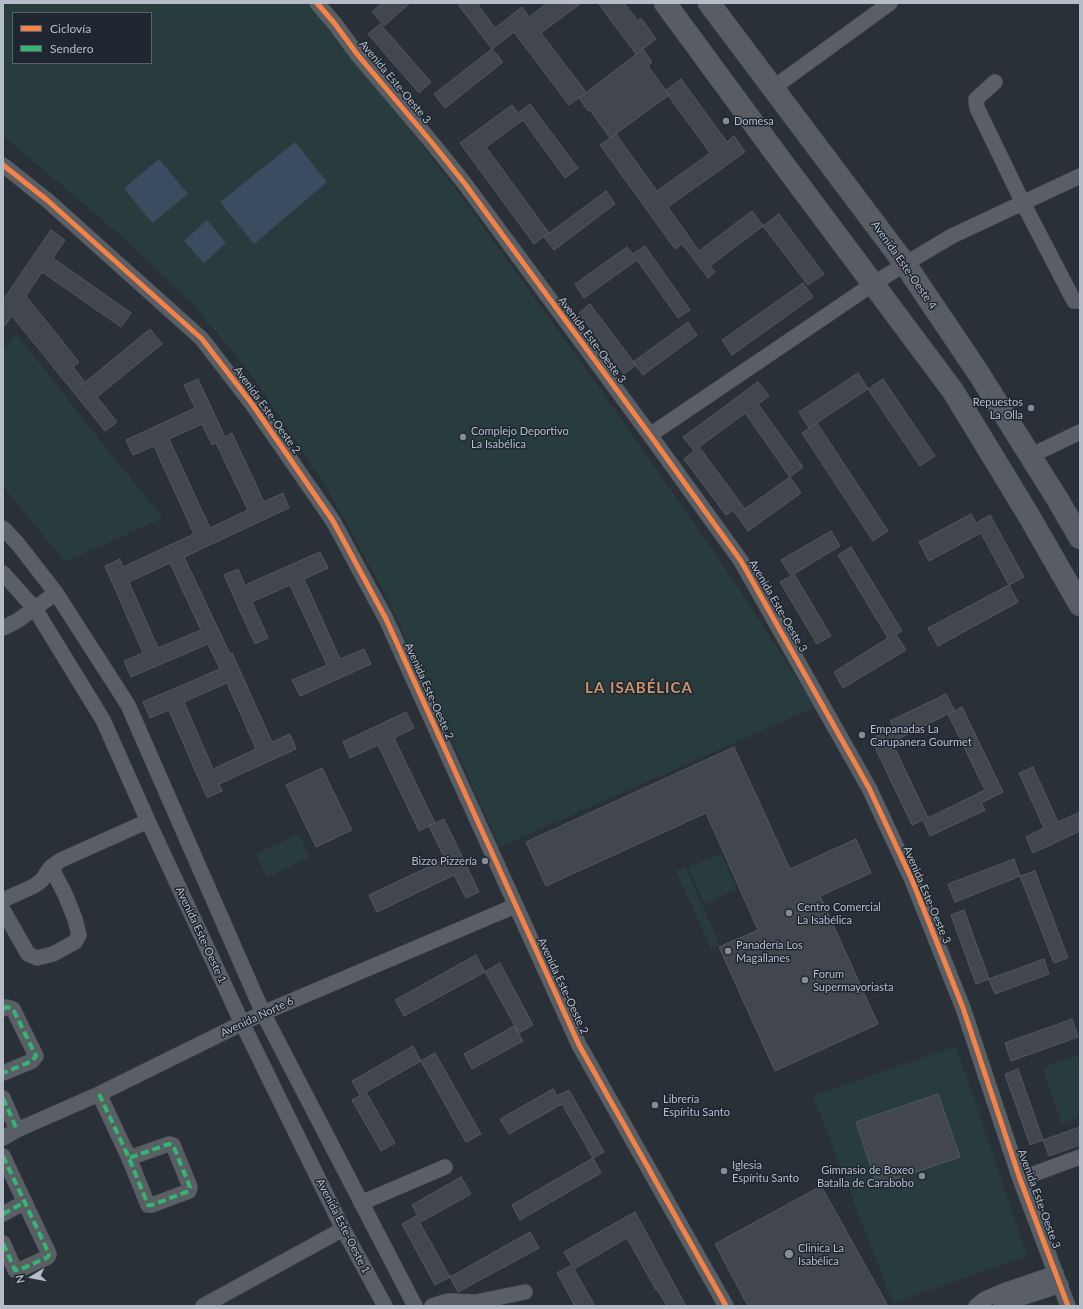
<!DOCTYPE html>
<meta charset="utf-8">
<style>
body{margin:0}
#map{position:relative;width:1083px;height:1309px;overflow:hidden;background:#2a3037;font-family:Lato,sans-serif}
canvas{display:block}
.frame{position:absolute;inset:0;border:4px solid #b5bdc8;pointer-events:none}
.legend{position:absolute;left:12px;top:12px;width:140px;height:52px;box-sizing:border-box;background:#1e2731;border:1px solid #5a636d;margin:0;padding:5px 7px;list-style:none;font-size:12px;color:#b5bdc8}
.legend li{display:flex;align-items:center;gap:8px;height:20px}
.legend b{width:20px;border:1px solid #5a636d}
.north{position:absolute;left:12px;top:1257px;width:40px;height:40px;-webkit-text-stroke:3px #1e2731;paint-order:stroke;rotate:260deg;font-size:11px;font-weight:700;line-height:16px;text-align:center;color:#b5bdc8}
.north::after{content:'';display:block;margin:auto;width:14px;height:18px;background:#b5bdc8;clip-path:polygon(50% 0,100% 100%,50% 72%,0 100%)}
</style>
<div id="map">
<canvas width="1083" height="1309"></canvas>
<div class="frame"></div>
<ul class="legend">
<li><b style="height:5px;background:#f48246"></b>Ciclovía</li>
<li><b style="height:5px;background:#33b770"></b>Sendero</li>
</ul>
<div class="north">N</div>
</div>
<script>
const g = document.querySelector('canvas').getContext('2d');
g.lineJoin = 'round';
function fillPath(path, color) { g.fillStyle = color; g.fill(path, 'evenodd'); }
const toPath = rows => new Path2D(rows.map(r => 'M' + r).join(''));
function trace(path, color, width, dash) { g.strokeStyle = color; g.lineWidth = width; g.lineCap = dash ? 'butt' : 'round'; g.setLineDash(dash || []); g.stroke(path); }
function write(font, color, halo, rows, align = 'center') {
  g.font = font + ' Lato,sans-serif'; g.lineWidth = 3; g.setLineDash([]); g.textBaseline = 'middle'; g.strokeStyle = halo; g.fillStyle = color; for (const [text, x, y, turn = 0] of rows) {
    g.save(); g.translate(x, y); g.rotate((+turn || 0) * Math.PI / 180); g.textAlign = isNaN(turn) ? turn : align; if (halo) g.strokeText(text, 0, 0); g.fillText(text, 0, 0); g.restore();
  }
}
fillPath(toPath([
 [3,3,313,3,460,195,599,387,736,584,815,707,500,847,389,601,326,487,254,378,197,309,123,237,3,136],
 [13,13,151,13,151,63,13,63],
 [16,333,101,442,163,518,65,562,3,486,3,350],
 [299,834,310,857,267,878,256,854],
 [721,853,737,889,705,904,689,868],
 [685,867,720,945,711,949,676,871],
 [956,1046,1027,1256,893,1303,813,1096],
 [1077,1055,1080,1065,1080,1117,1062,1124,1042,1068]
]), '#283c3d');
fillPath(toPath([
 [295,142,327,182,254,244,220,202],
 [159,159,188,194,152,223,124,188],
 [207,220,226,243,204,263,184,241]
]), '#3a4c60');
const building = toPath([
 [382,3,410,3,384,26,372,12,382,3],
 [457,3,477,3,495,28,522,7,529,17,547,3,581,3,541,33,586,92,569,105,514,32,492,49,457,3],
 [598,3,624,3,638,21,641,18,656,39,636,54,598,3],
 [380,24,431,82,419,93,368,34,380,24],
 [492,49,503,62,445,108,434,94,492,49],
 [643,49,652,62,648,66,669,95,610,138,590,110,588,111,579,98,643,49],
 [681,79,727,142,734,136,745,152,668,207,699,251,752,211,763,226,710,266,715,272,708,278,682,244,675,249,600,145,616,134,657,191,710,153,665,91,681,79],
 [530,104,578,168,565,178,523,120,486,147,549,233,534,244,460,143,512,105,518,113,530,104],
 [606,191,615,204,554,250,544,237,606,191],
 [779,214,824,274,808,285,763,226,779,214],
 [51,230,65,240,53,258,131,313,121,327,42,272,26,296,79,362,73,367,84,381,78,388,150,329,162,344,97,397,117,422,105,431,12,316,3,328,3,300,51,230],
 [645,246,690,310,678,318,637,260,584,298,575,284,627,247,633,254,645,246],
 [803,283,813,297,732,355,722,340,803,283],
 [590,304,636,365,624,374,579,313,590,304],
 [688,322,697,335,643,375,633,362,688,322],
 [858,373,868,389,809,428,799,412,858,373],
 [198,379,225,437,232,433,264,502,283,493,289,508,184,557,230,654,232,653,272,742,290,734,296,749,219,784,222,791,207,798,169,710,150,718,143,702,220,669,208,644,131,677,124,661,143,653,105,566,120,559,123,567,194,534,154,446,133,455,126,440,195,408,184,385,198,379],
 [202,424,212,445,216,443,248,510,210,528,169,439,202,424],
 [170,563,201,630,158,648,129,582,170,563],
 [227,683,256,749,213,769,184,702,227,683],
 [883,379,935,456,920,466,868,389,883,379],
 [758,382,769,396,758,404,803,467,790,477,801,493,748,531,733,510,726,515,684,459,694,451,683,437,758,382],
 [745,413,790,477,745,509,699,447,745,413],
 [817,423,888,531,873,541,802,433,817,423],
 [971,514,976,523,990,515,1024,577,1009,585,981,533,929,561,919,542,971,514],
 [831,531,840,546,794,574,831,636,817,644,780,582,791,576,781,560,831,531],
 [851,547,902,631,896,634,906,650,843,688,834,672,888,638,838,555,851,547],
 [320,552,328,568,304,579,340,659,364,649,371,664,300,696,292,680,327,665,290,585,252,602,268,638,255,644,224,575,238,569,245,585,320,552],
 [1009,585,1018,602,938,646,928,628,1009,585],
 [946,694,955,711,948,714,962,707,1003,792,981,803,985,810,930,836,923,820,912,825,871,739,894,728,890,721,946,694],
 [948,714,985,790,928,818,892,742,948,714],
 [406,712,414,728,394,738,435,823,419,831,378,745,350,758,343,742,406,712],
 [734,747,790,869,856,839,871,873,820,896,878,1024,775,1071,719,947,758,930,706,813,546,886,526,842,734,747],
 [1033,767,1058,822,1080,812,1080,831,1033,853,1026,837,1044,828,1019,773,1033,767],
 [322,768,352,830,316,847,286,785,322,768],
 [444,819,479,892,466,898,454,875,377,912,369,895,445,859,429,826,444,819],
 [1014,859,1020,876,955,902,948,884,1014,859],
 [1035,871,1068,958,1054,963,1020,876,1035,871],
 [964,910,989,979,976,984,951,915,964,910],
 [476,955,485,972,404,1016,395,1000,476,955],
 [1044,959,1049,974,995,994,989,979,1044,959],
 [500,963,533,1025,519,1033,485,972,500,963],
 [1072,1019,1078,1037,1011,1061,1005,1043,1072,1019],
 [514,1026,523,1041,472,1069,464,1054,514,1026],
 [413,1046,421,1061,366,1092,395,1143,381,1151,352,1100,360,1096,352,1081,413,1046],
 [435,1053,481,1134,466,1142,421,1061,435,1053],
 [1018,1069,1043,1140,1030,1145,1005,1074,1018,1069],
 [553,1089,557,1096,569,1090,604,1152,593,1158,562,1104,509,1134,500,1119,553,1089],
 [938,1094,960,1157,877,1185,856,1122,938,1094],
 [1080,1127,1080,1145,1049,1156,1043,1140,1080,1127],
 [593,1158,601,1173,520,1220,512,1205,593,1158],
 [461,1177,471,1194,421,1222,412,1205,461,1177],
 [821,1186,888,1306,748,1306,715,1244,821,1186],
 [635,1212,686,1306,667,1306,657,1289,656,1290,627,1238,574,1269,595,1306,575,1306,557,1273,572,1265,564,1252,635,1212],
 [416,1216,450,1277,435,1285,402,1224,416,1216],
 [530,1232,539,1248,458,1292,450,1277,530,1232]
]);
fillPath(building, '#42474d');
trace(building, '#52585f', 1);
const minor = toPath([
 [317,3,335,24,357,54,433,144,465,184,650,435,741,561,869,788,912,880,963,1008,1020,1179,1068,1306],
 [995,82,976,99,977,108,1023,203,1074,301,1080,301],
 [773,88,890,3],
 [3,165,47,200,202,339,252,404,333,521,386,619,579,1045,726,1306],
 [650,435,873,284,905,264,952,236,1080,176],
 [1030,456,1080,432],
 [3,528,18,544,56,593,128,705,263,1013,415,1306],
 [3,573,35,609,103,720,148,821,242,1023,343,1229,385,1306],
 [3,628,17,621,56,593],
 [3,900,34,886,42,880,51,867,61,860,148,821],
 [3,910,28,954,37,958,53,954,75,942,79,935,75,919,65,894,51,867],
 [3,1009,7,1007,13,1009,36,1056,32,1061,3,1073],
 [99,1094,129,1158,148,1205,152,1205,189,1191,190,1187,173,1145,169,1144,129,1158],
 [3,1098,17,1130],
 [3,1138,17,1130,99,1094,263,1013,515,906],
 [3,1156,49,1254,48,1257,19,1270,15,1270,3,1243],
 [1020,1179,1080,1157],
 [361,1203,445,1167],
 [3,1214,25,1202],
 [203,1306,343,1229],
 [432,1306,448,1301,476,1302,525,1292],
 [976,1306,985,1299,1006,1290,1056,1273],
 [1001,1306,1012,1301,1061,1285]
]);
const secondary = toPath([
 [665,3,779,158,953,391,1029,516,1080,605],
 [709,3,905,264,979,374,1058,500,1080,538]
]);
trace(minor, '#484c52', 16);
trace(secondary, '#484c52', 23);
trace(minor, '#5a5e65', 15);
trace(secondary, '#595d63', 22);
trace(toPath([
 [3,1009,7,1007,13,1009,36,1056,32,1061,3,1073],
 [99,1094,129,1158,148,1205,152,1205,189,1191,190,1187,173,1145,169,1144,129,1158],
 [3,1098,17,1130],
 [3,1156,49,1254,48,1257,19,1270,15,1270,3,1243],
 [3,1214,25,1202]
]), '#33b770', 4, [8, 4]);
trace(toPath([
 [317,3,335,24,357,54,433,144,465,184,650,435,741,561,869,788,912,880,963,1008,1020,1179,1068,1306],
 [3,165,47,200,202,339,252,404,333,521,386,619,579,1045,726,1306]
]), '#f48246', 5);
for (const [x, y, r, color] of [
 [726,121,4,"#848c95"],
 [1031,408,4,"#848c95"],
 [463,437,4,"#848c95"],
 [862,735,4,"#848c95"],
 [485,861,4,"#848c95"],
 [789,913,4,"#848c95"],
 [728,951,4,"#848c95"],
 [805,980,4,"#848c95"],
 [655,1105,4,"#848c95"],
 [724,1171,4,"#848c95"],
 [922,1176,4,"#848c95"],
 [789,1254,5,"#848c95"]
]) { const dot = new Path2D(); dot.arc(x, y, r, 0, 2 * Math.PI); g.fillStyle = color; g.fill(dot); trace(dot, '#1e2731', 1.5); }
write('11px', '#b5bdc8', '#1e2731', [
 ["Avenida Este-Oeste 3",395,82,50],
 ["Avenida Este-Oeste 4",904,265,55],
 ["Avenida Este-Oeste 3",592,340,53],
 ["Avenida Este-Oeste 2",267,410,54],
 ["Avenida Este-Oeste 3",778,606,60],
 ["Avenida Este-Oeste 2",429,691,66],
 ["Avenida Este-Oeste 3",927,895,67],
 ["Avenida Este-Oeste 1",201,935,65],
 ["Avenida Este-Oeste 2",563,986,65],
 ["Avenida Norte 6",257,1017,-25],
 ["Avenida Este-Oeste 3",1039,1199,70],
 ["Avenida Este-Oeste 1",343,1226,63]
]);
write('11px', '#b5bdc8', '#1e2731', [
 ["Domesa",734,121],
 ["Repuestos",1023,402,"right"],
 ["La Olla",1023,415,"right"],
 ["Complejo Deportivo",471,431],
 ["La Isabélica",471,444],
 ["Empanadas La",870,729],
 ["Carupanera Gourmet",870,742],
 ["Bizzo Pizzería",477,861,"right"],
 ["Centro Comercial",797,907],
 ["La Isabélica",797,920],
 ["Panadería Los",736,945],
 ["Magallanes",736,958],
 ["Forum",813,974],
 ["Supermayoriasta",813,987],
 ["Librería",663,1099],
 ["Espíritu Santo",663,1112],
 ["Iglesia",732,1165],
 ["Espíritu Santo",732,1178],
 ["Gimnasio de Boxeo",914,1170,"right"],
 ["Batalla de Carabobo",914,1183,"right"],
 ["Clinica La",798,1248],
 ["Isabélica",798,1261]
], 'left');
g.letterSpacing = '1px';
write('bold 15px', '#ce9169', '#1e2731', [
 ["LA ISABÉLICA",639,688]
]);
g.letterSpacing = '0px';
</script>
